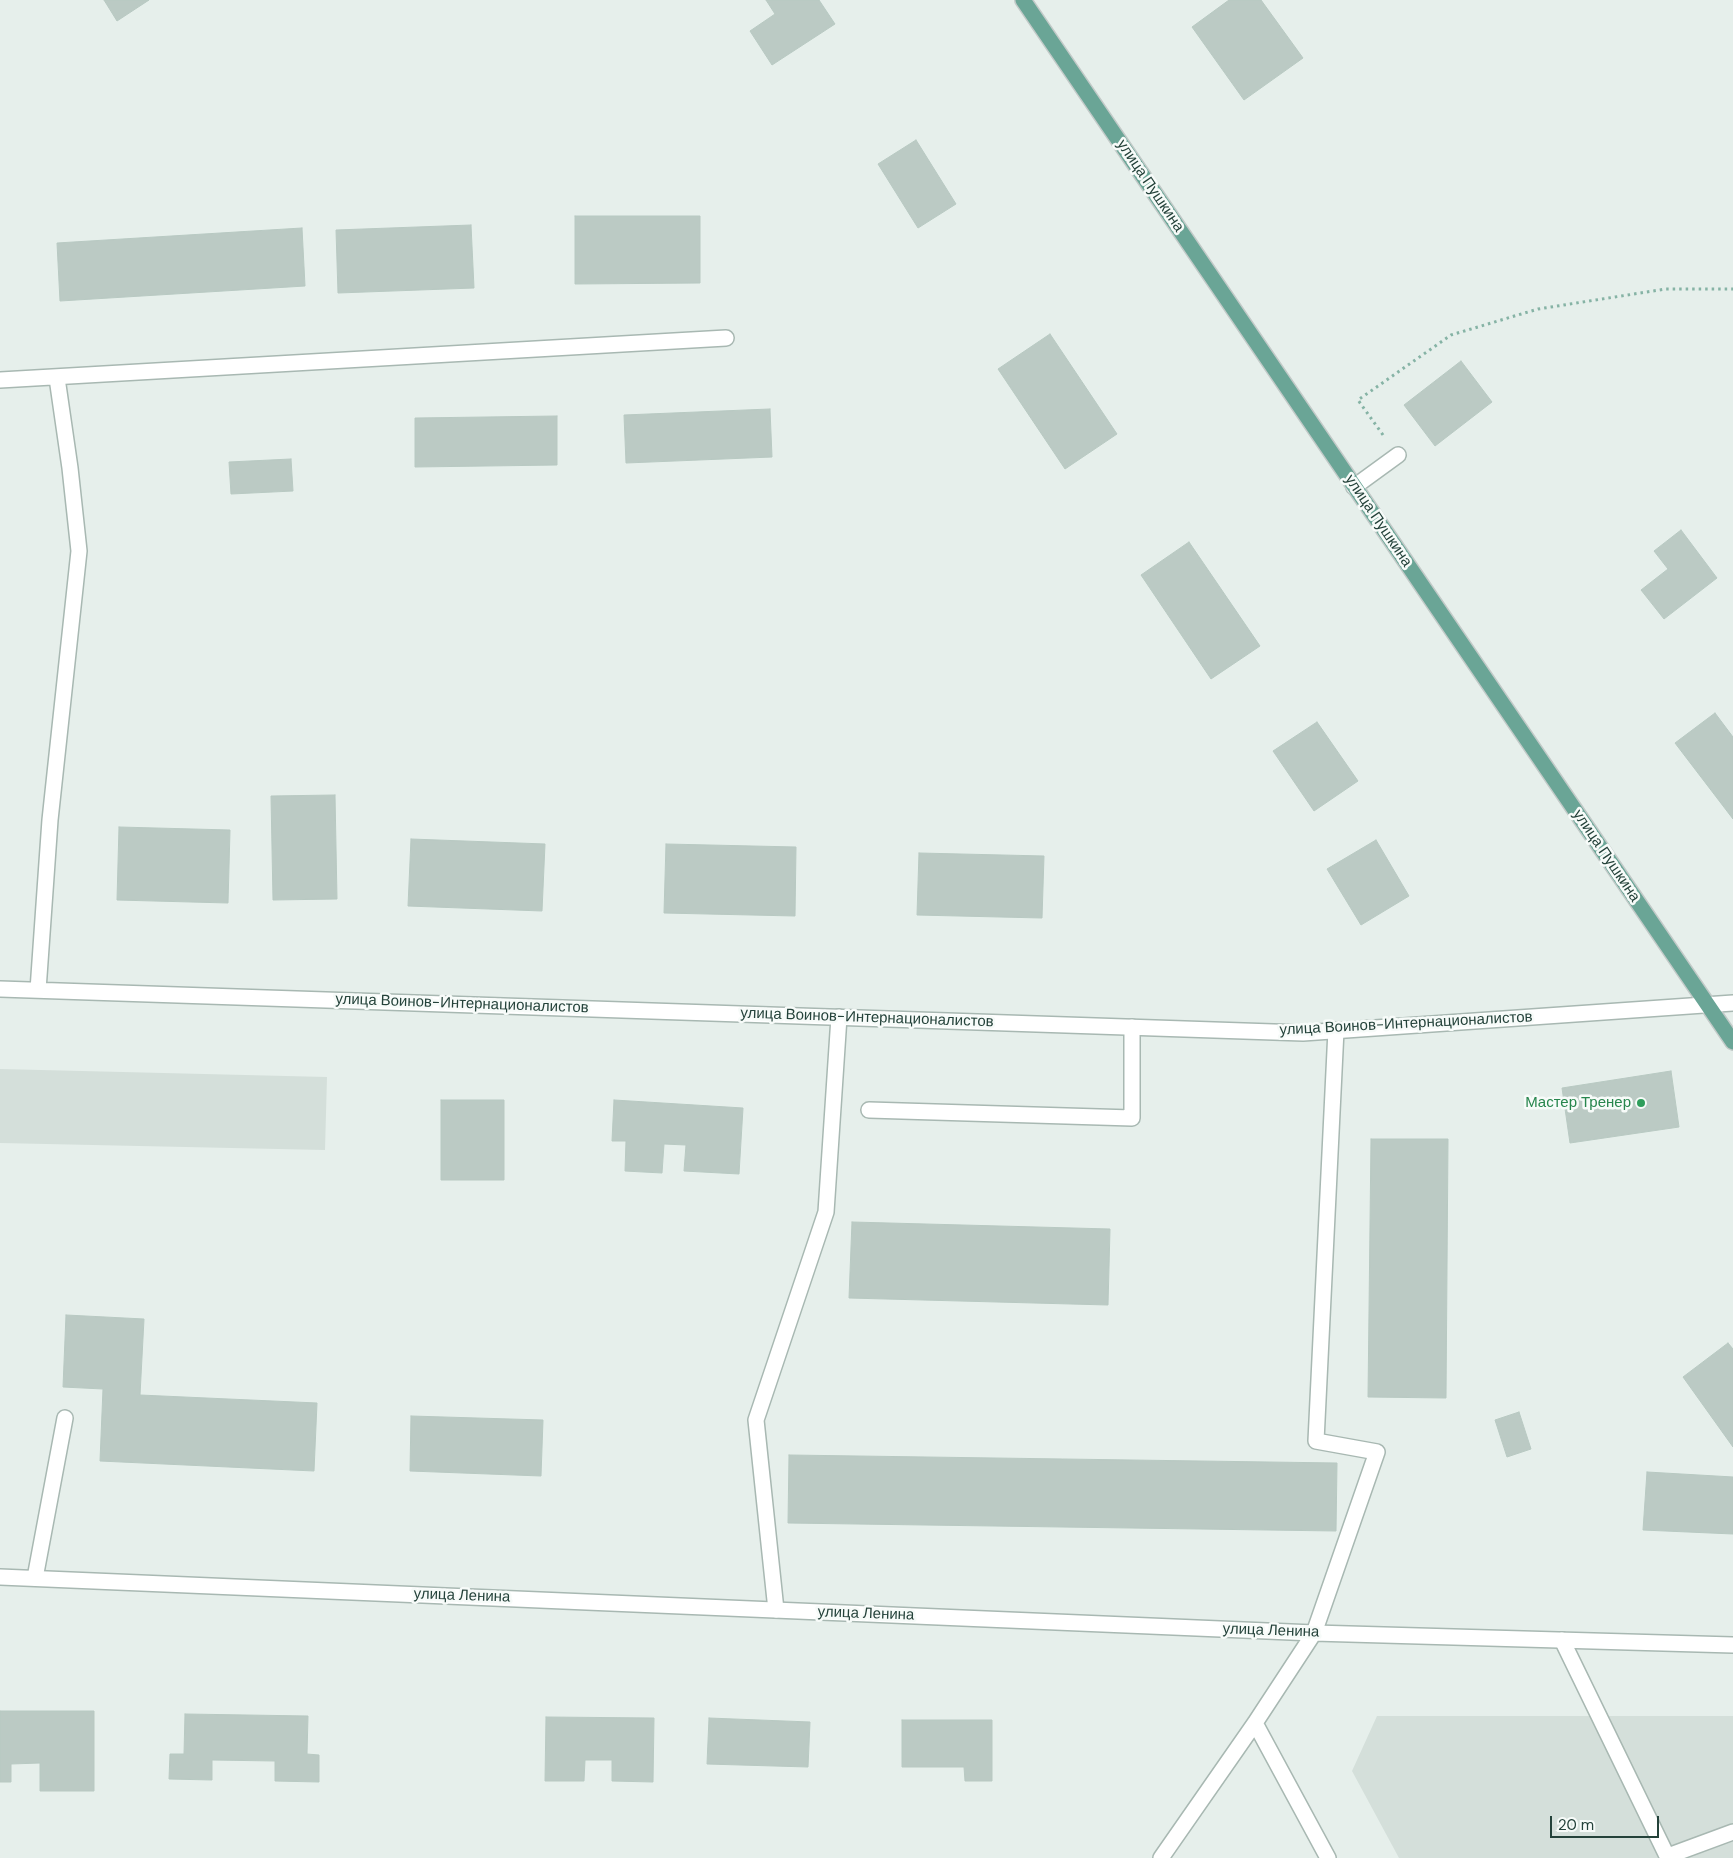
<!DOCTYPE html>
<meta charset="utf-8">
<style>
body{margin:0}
#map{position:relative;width:1733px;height:1858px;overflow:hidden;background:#e6efeb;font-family:"DM Sans",sans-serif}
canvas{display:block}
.scale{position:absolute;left:1550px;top:1816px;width:109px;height:22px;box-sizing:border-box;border:2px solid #24423a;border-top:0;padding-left:6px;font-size:15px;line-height:18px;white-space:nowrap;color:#24423a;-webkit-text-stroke:4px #f7fbf9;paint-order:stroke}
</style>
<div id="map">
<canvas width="1733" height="1858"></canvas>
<div class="scale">20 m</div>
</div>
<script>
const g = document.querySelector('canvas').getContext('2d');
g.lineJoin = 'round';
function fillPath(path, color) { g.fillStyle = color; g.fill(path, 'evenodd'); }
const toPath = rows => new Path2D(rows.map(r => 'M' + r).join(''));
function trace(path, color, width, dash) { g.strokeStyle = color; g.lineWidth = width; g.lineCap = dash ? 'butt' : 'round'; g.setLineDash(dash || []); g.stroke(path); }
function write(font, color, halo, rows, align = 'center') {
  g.font = font + ' "DM Sans",sans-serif'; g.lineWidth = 5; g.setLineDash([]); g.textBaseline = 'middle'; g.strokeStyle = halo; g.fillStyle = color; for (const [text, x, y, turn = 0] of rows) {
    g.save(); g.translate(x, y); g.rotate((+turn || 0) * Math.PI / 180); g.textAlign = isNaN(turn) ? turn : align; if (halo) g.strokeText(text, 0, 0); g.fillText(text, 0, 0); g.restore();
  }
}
fillPath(toPath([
 [0,1069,327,1077,325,1150,0,1143],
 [1377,1716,1733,1716,1733,1858,1399,1858,1352,1771]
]), '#d4dfda');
const building = toPath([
 [104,0,149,0,117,21,104,0],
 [766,0,819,0,835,24,772,65,750,31,775,14,766,0],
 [1229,0,1261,0,1303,58,1244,100,1192,27,1229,0],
 [916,140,956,204,918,228,878,164,916,140],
 [575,216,700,216,700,283,575,284,575,216],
 [471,225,474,288,338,293,336,230,471,225],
 [302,228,305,286,60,301,57,243,302,228],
 [1050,334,1117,434,1065,469,998,369,1050,334],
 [1461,361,1492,402,1435,446,1404,405,1461,361],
 [770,409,772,457,626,463,624,415,770,409],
 [557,416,557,465,415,467,415,418,557,416],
 [291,459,293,491,231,494,229,462,291,459],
 [1681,530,1717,578,1664,619,1641,590,1668,569,1654,551,1681,530],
 [1189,542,1260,646,1211,679,1141,575,1189,542],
 [1715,713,1733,737,1733,819,1675,743,1715,713],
 [1317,722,1358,781,1314,811,1273,751,1317,722],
 [335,795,337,899,273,900,271,796,335,795],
 [119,827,230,830,228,903,117,900,119,827],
 [411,839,545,844,542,911,408,906,411,839],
 [1376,840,1409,896,1361,925,1327,869,1376,840],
 [666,844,796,847,795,916,664,913,666,844],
 [919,853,1044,856,1042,918,917,915,919,853],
 [1671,1071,1679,1127,1570,1143,1562,1088,1671,1071],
 [441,1100,504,1100,504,1180,441,1180,441,1100],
 [614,1100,743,1108,739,1174,684,1171,686,1145,664,1144,662,1173,625,1171,626,1141,612,1141,614,1100],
 [1371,1139,1448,1139,1446,1398,1368,1397,1371,1139],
 [852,1222,1110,1229,1108,1305,849,1298,852,1222],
 [66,1315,144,1319,140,1395,317,1403,314,1471,100,1461,103,1389,63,1387,66,1315],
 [1728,1343,1733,1349,1733,1447,1683,1377,1728,1343],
 [1519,1412,1531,1449,1507,1457,1495,1420,1519,1412],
 [411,1416,543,1420,541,1476,410,1471,411,1416],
 [789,1455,1337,1463,1336,1531,788,1523,789,1455],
 [1647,1472,1733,1477,1733,1534,1643,1530,1647,1472],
 [0,1711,94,1711,94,1791,40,1791,40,1763,11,1764,11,1782,0,1782,0,1711],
 [185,1714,308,1716,307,1754,319,1755,319,1782,275,1781,275,1761,212,1760,212,1780,169,1779,170,1754,184,1754,185,1714],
 [546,1717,654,1718,653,1782,612,1781,612,1760,585,1760,584,1781,545,1781,546,1717],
 [709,1718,810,1722,808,1767,707,1764,709,1718],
 [902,1720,992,1720,992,1781,965,1781,964,1767,902,1767,902,1720]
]);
fillPath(building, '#bbcac4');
trace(building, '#b8c9c2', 1);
const lane = toPath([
 [1354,487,1398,455],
 [869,1110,1132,1118,1132,1027],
 [35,1578,65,1418],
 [776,1610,756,1420,826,1212,839,1017],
 [1314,1633,1377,1452,1316,1441,1336,1030],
 [1562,1640,1668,1858],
 [1668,1856,1733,1832]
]);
const street = toPath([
 [0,380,726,338],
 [0,989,1303,1033,1733,1003],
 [38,990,50,820,79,551,70,468,57,378],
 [0,1577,1314,1633,1733,1645],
 [1255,1723,1328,1858],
 [1161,1858,1255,1723,1314,1633]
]);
const primary = toPath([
 [1023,0,1733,1042]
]);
trace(lane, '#a8b8b2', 18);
trace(street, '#a8b8b2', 18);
trace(primary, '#c2cac8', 18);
trace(toPath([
 [1383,435,1358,400,1451,335,1538,309,1666,289,1733,289]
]), '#86b3a5', 3, [2.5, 4]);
trace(lane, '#fff', 15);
trace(street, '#fff', 15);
trace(primary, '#6aa596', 15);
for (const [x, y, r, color] of [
 [1641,1103,5,"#2e9e5b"]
]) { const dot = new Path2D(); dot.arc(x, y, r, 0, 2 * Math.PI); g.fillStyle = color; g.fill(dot); trace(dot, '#f7fbf9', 2); }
write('15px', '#24423a', '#f7fbf9', [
 ["улица Пушкина",1150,186,56],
 ["улица Пушкина",1378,521,56],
 ["улица Пушкина",1606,856,56],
 ["улица Воинов-Интернационалистов",462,1004,2],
 ["улица Воинов-Интернационалистов",867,1018,2],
 ["улица Воинов-Интернационалистов",1406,1024,-3],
 ["улица Ленина",462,1596,2],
 ["улица Ленина",866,1614,2],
 ["улица Ленина",1271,1631,2]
]);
write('15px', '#27864d', '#f7fbf9', [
 ["Мастер Тренер",1631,1103]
], 'right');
</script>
